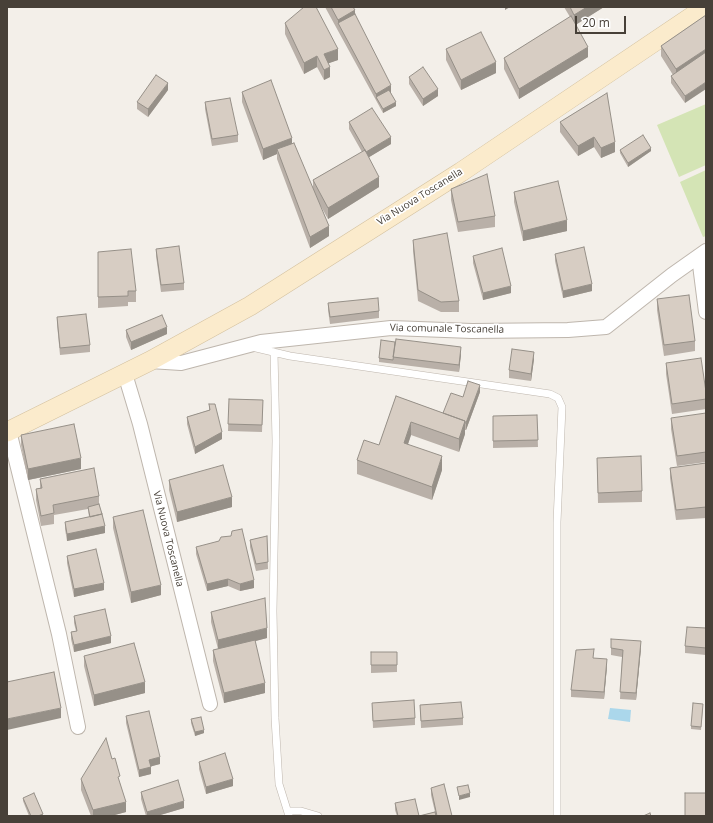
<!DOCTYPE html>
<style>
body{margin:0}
#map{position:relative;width:713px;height:823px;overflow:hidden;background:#f3efe9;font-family:"Open Sans",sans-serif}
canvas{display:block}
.frame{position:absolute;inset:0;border:8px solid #474038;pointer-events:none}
.scale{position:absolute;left:575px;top:16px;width:51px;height:18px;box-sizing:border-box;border:2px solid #474038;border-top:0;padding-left:5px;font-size:12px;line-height:14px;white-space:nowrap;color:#474038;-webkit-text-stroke:3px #fff;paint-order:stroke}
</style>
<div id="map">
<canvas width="713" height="823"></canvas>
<div class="frame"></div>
<div class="scale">20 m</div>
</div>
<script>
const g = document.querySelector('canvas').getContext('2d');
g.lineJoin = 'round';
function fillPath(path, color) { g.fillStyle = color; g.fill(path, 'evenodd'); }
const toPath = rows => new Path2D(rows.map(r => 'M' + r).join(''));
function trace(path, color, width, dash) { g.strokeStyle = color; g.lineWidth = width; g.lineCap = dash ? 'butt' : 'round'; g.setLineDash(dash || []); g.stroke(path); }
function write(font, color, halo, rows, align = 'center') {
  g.font = font + ' "Open Sans",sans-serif'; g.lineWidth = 3.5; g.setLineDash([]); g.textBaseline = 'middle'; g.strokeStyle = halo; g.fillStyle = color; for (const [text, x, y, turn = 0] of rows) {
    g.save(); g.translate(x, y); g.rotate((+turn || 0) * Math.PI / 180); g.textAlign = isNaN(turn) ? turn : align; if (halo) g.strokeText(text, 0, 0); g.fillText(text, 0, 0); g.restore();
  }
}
fillPath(toPath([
 [706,104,706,165,679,177,657,125],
 [706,170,706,236,703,237,680,182]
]), '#d4e4b5');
fillPath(toPath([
 [610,708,631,710,630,722,608,719]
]), '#abd7eb');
const lane = toPath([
 [252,347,290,356,550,394,558,398,562,407,557,522,557,816],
 [274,352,276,441,273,611,275,718,279,784,289,816],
 [288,811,301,811,318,816]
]);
const street = toPath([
 [699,257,706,312],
 [150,361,181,363,261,342,391,328,472,331,568,330,606,327,672,275,706,251],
 [125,374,140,424,210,704],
 [9,431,59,634,78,727]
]);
const secondary = toPath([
 [7,432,150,361,250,306,461,172,706,7]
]);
trace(lane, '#beb6ad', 8);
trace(street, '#beb6ad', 16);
trace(secondary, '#d3c09e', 20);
trace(lane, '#fff', 7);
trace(street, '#fff', 14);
trace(secondary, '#fbebcc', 19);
fillPath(toPath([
 [325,7,353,7,355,14,391,92,391,93,396,106,383,113],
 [564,7,604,7,576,24,588,57,519,99,504,69,504,58,570,17],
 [706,15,685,103,671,83,671,76,673,75,661,56,661,46],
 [285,23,338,60,328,63,330,77,324,80,317,67,304,74,285,34],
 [446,49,496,73,461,90,446,60],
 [409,77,438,96,423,106,409,84],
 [168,90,148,117,137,109,137,102],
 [242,92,292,143,313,188,313,180,362,152,349,129,349,122,391,144,369,157,379,187,328,219,318,201,329,236,310,248,277,159,277,154,263,160,242,102],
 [607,93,615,152,601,158,594,147,578,156,560,132,560,122],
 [205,102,238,135,238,142,212,146,205,109],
 [620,150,651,151,628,167,620,153],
 [451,189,495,216,495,227,458,232,451,200],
 [514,192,567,231,523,241,514,202],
 [413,240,459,301,459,312,441,312,418,301,413,251],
 [156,249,184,283,184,290,161,292,156,256],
 [98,252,136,291,136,302,128,302,128,306,98,308],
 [555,254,592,291,563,298,555,261],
 [473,256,511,293,483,300,473,263],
 [657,299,695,341,695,351,664,356,657,310],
 [328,303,379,311,379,318,330,324,328,310],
 [57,317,90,345,90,352,60,355,57,324],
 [126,330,167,334,131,350,126,337],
 [395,342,461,354,459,372,379,362,379,358],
 [534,359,531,381,509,378,509,370],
 [666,363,706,392,706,409,672,414,666,374],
 [480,392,466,430,465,430,465,434,459,452,411,435,408,444,442,470,432,500,357,474,357,460,379,445,396,396,443,413,463,397],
 [229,399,263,400,262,432,228,431],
 [209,404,222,439,195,454,187,424,187,417,209,410],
 [537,415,538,447,493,448,493,416],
 [706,417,706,462,677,466,671,429,671,418],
 [21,435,81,469,28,480,21,445],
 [597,458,642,491,642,502,598,503],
 [706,463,706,518,676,520,670,478,670,468],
 [40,479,99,496,99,504,105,533,67,541,65,529,65,522,89,517,88,509,54,515,54,524,41,526,36,500,36,489,40,488],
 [169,480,232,507,177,522,169,490],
 [113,517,161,595,131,603,113,528],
 [267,536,268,569,256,571,250,547,250,540],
 [196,547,254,588,240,591,228,586,207,591,196,554],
 [67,556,104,590,74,597,67,563],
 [211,612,267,638,255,641,265,693,224,703,213,661,213,650,218,649,211,622],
 [74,616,111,643,74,652,71,639,71,632,76,631,74,623],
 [706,628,706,655,685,653,685,646],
 [611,639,641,648,636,700,620,699,622,657,611,655],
 [371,652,397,652,397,672,371,673],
 [84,656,145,693,94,706,84,666],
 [607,666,604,699,571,697,571,690],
 [372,703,415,718,415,725,373,728],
 [420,705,463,718,463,725,421,728],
 [703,708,701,730,691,729,691,726],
 [126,716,160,764,151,766,151,774,139,777,126,723],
 [191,719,204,733,195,736,191,723],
 [199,762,233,786,206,794,199,769],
 [81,779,120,783,126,812,111,816,91,816,81,790],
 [431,788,452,816,419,816,435,812,431,795],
 [141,792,184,808,157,816,146,816,141,799],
 [23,798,43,816,29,816,23,801],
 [395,803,419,816,397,816,395,810]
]), '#b9b0a8');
fillPath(toPath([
 [505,7,510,7,505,10],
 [587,7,604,7,574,26,574,15],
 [355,10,355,21,338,23,338,20],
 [588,47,588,57,519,99,519,89],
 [338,49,338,60,324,65,324,54],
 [706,49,706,59,676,79,676,69],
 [317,56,317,67,304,74,304,63],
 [496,62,496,73,461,90,461,80],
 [330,67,330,77,324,80,324,70],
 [706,82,706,89,685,103,685,96],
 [168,83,168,90,148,117,148,109],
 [391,85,391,92,377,100,376,97,376,94],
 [438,89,438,96,423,106,423,99],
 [396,102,396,106,383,113,383,109],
 [391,137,391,144,366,159,366,152],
 [594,137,594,147,578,156,578,146],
 [292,138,292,149,277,149,277,154,263,160,263,149],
 [615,142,615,152,601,158,601,148],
 [651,148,651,151,628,167,628,163],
 [379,177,379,187,328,219,328,208],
 [567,220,567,231,523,241,523,231],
 [329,226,329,236,310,248,310,237],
 [592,284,592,291,563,298,563,291],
 [511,286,511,293,483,300,483,293],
 [167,327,167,334,131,350,131,342],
 [461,347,461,354,459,372,459,365],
 [534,352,534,359,531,381,531,374],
 [480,385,480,392,466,430,466,423],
 [465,421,465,434,459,452,459,439],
 [411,422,411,435,404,456,404,443],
 [222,432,222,439,195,454,195,447],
 [442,456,442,470,432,500,432,487],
 [81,458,81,469,28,480,28,469],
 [232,497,232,507,177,522,177,512],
 [105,526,105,533,67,541,67,534],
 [228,579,228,586,207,591,207,584],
 [254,580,254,588,240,591,240,584],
 [104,583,104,590,74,597,74,589],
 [161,585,161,595,131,603,131,592],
 [267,628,267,638,218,651,218,640],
 [111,636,111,643,74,652,74,645],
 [641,641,641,648,636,700,636,693],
 [607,659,607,666,604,699,604,692],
 [145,682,145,693,94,706,94,695],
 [265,683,265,693,224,703,224,693],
 [61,708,61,718,7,730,7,719],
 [204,730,204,733,195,736,195,732],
 [160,757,160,764,149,767,149,760],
 [151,767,151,774,139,777,139,770],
 [233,779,233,786,206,794,206,787],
 [470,793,470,797,459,800,459,796],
 [184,801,184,808,157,816,147,816,147,812],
 [126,802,126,812,111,816,93,816,93,810],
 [43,814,43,816,38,816]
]), '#969088');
const building = toPath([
 [304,7,316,7,338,49,324,54,330,67,324,70,317,56,304,63,285,23,304,7],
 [331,7,353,7,355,10,338,20,331,7],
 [570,7,587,7,574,15,570,7],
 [355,14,391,85,376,94,338,23,355,14],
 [706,15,706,49,676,69,661,46,706,15],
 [571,16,588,47,519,89,504,58,571,16],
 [481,32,496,62,461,80,446,49,481,32],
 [706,52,706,82,685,96,671,76,706,52],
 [423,67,438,89,423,99,409,77,423,67],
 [156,75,168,83,148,109,137,102,156,75],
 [271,80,292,138,263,149,242,92,271,80],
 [389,90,396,102,383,109,376,97,389,90],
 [607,93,615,142,601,148,594,137,578,146,560,122,607,93],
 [230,98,238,135,212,139,205,102,230,98],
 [372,108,391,137,366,152,349,122,372,108],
 [643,135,651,148,628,163,620,150,643,135],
 [294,143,329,226,310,237,277,149,294,143],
 [365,150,379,177,328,208,313,180,365,150],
 [487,174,495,216,458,222,451,189,487,174],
 [558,181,567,220,523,231,514,192,558,181],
 [447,233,459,301,441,302,418,290,413,240,447,233],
 [179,246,184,283,161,285,156,249,179,246],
 [584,247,592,284,563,291,555,254,584,247],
 [502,248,511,286,483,293,473,256,502,248],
 [131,249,136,291,128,291,128,296,98,297,98,252,131,249],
 [689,295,695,341,664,345,657,299,689,295],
 [378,298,379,311,330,317,328,303,378,298],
 [86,314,90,345,60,348,57,317,86,314],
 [162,315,167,327,131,342,126,330,162,315],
 [396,339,461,347,459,365,393,357,396,339],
 [381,340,395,342,393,360,379,358,381,340],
 [512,349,534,352,531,374,509,370,512,349],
 [701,358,706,392,706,399,672,404,666,363,701,358],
 [468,381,480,385,466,423,465,423,465,421,443,413,451,393,463,397,468,381],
 [396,396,465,421,459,439,411,422,404,443,442,456,432,487,357,460,364,440,379,445,396,396],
 [229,399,263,400,262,425,228,424,229,399],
 [209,404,215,404,222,432,195,447,187,417,210,410,209,404],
 [706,413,706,452,677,456,671,418,706,413],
 [537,415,538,440,493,441,493,416,537,415],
 [74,424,81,458,28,469,21,435,74,424],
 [641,456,642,491,598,493,597,458,641,456],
 [706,463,706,507,676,510,670,468,706,463],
 [223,465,232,497,177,512,169,480,223,465],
 [94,468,99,496,53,505,54,513,41,516,36,489,42,488,40,479,94,468],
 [99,504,102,514,90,517,88,507,99,504],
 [143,510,161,585,131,592,113,517,143,510],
 [102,514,105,526,67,534,65,522,102,514],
 [242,529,254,580,240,584,228,579,207,584,196,547,219,541,221,537,231,536,232,531,242,529],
 [267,536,268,562,256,564,250,540,267,536],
 [96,549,104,583,74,589,67,556,96,549],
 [265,598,267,628,218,640,211,612,265,598],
 [105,609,111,636,74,645,71,632,77,631,74,616,105,609],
 [687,627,706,628,706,648,685,646,687,627],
 [611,639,641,641,636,693,620,692,623,650,611,648,611,639],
 [255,640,265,683,224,693,213,650,255,640],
 [134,643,145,682,94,695,84,656,134,643],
 [594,649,593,658,607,659,604,692,571,690,576,650,594,649],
 [371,652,397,652,397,665,371,665,371,652],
 [54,672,61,708,7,719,7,682,54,672],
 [414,700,415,718,373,721,372,703,414,700],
 [461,702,463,718,421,721,420,705,461,702],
 [693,703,703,704,701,727,691,726,693,703],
 [149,711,160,757,149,760,151,767,139,770,126,716,149,711],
 [201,717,204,730,195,732,191,719,201,717],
 [106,738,112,759,115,758,120,776,118,777,126,802,93,810,81,779,106,738],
 [225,753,233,779,206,787,199,762,225,753],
 [178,780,184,801,147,812,141,792,178,780],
 [444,784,452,816,437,816,431,788,444,784],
 [468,785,470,793,459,796,457,787,468,785],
 [34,793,43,814,38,816,31,816,23,798,34,793],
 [685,793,706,793,706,816,685,816,685,793],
 [415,799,419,816,398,816,395,803,415,799],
 [435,812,436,816,419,816,435,812],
 [650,813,651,816,643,816,650,813]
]);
fillPath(building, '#d7cdc3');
trace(building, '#969088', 1);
write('10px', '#474038', '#fff', [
 ["Via Nuova Toscanella",420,197,-32],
 ["Via comunale Toscanella",447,329,1],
 ["Via Nuova Toscanella",168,539,76]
]);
</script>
